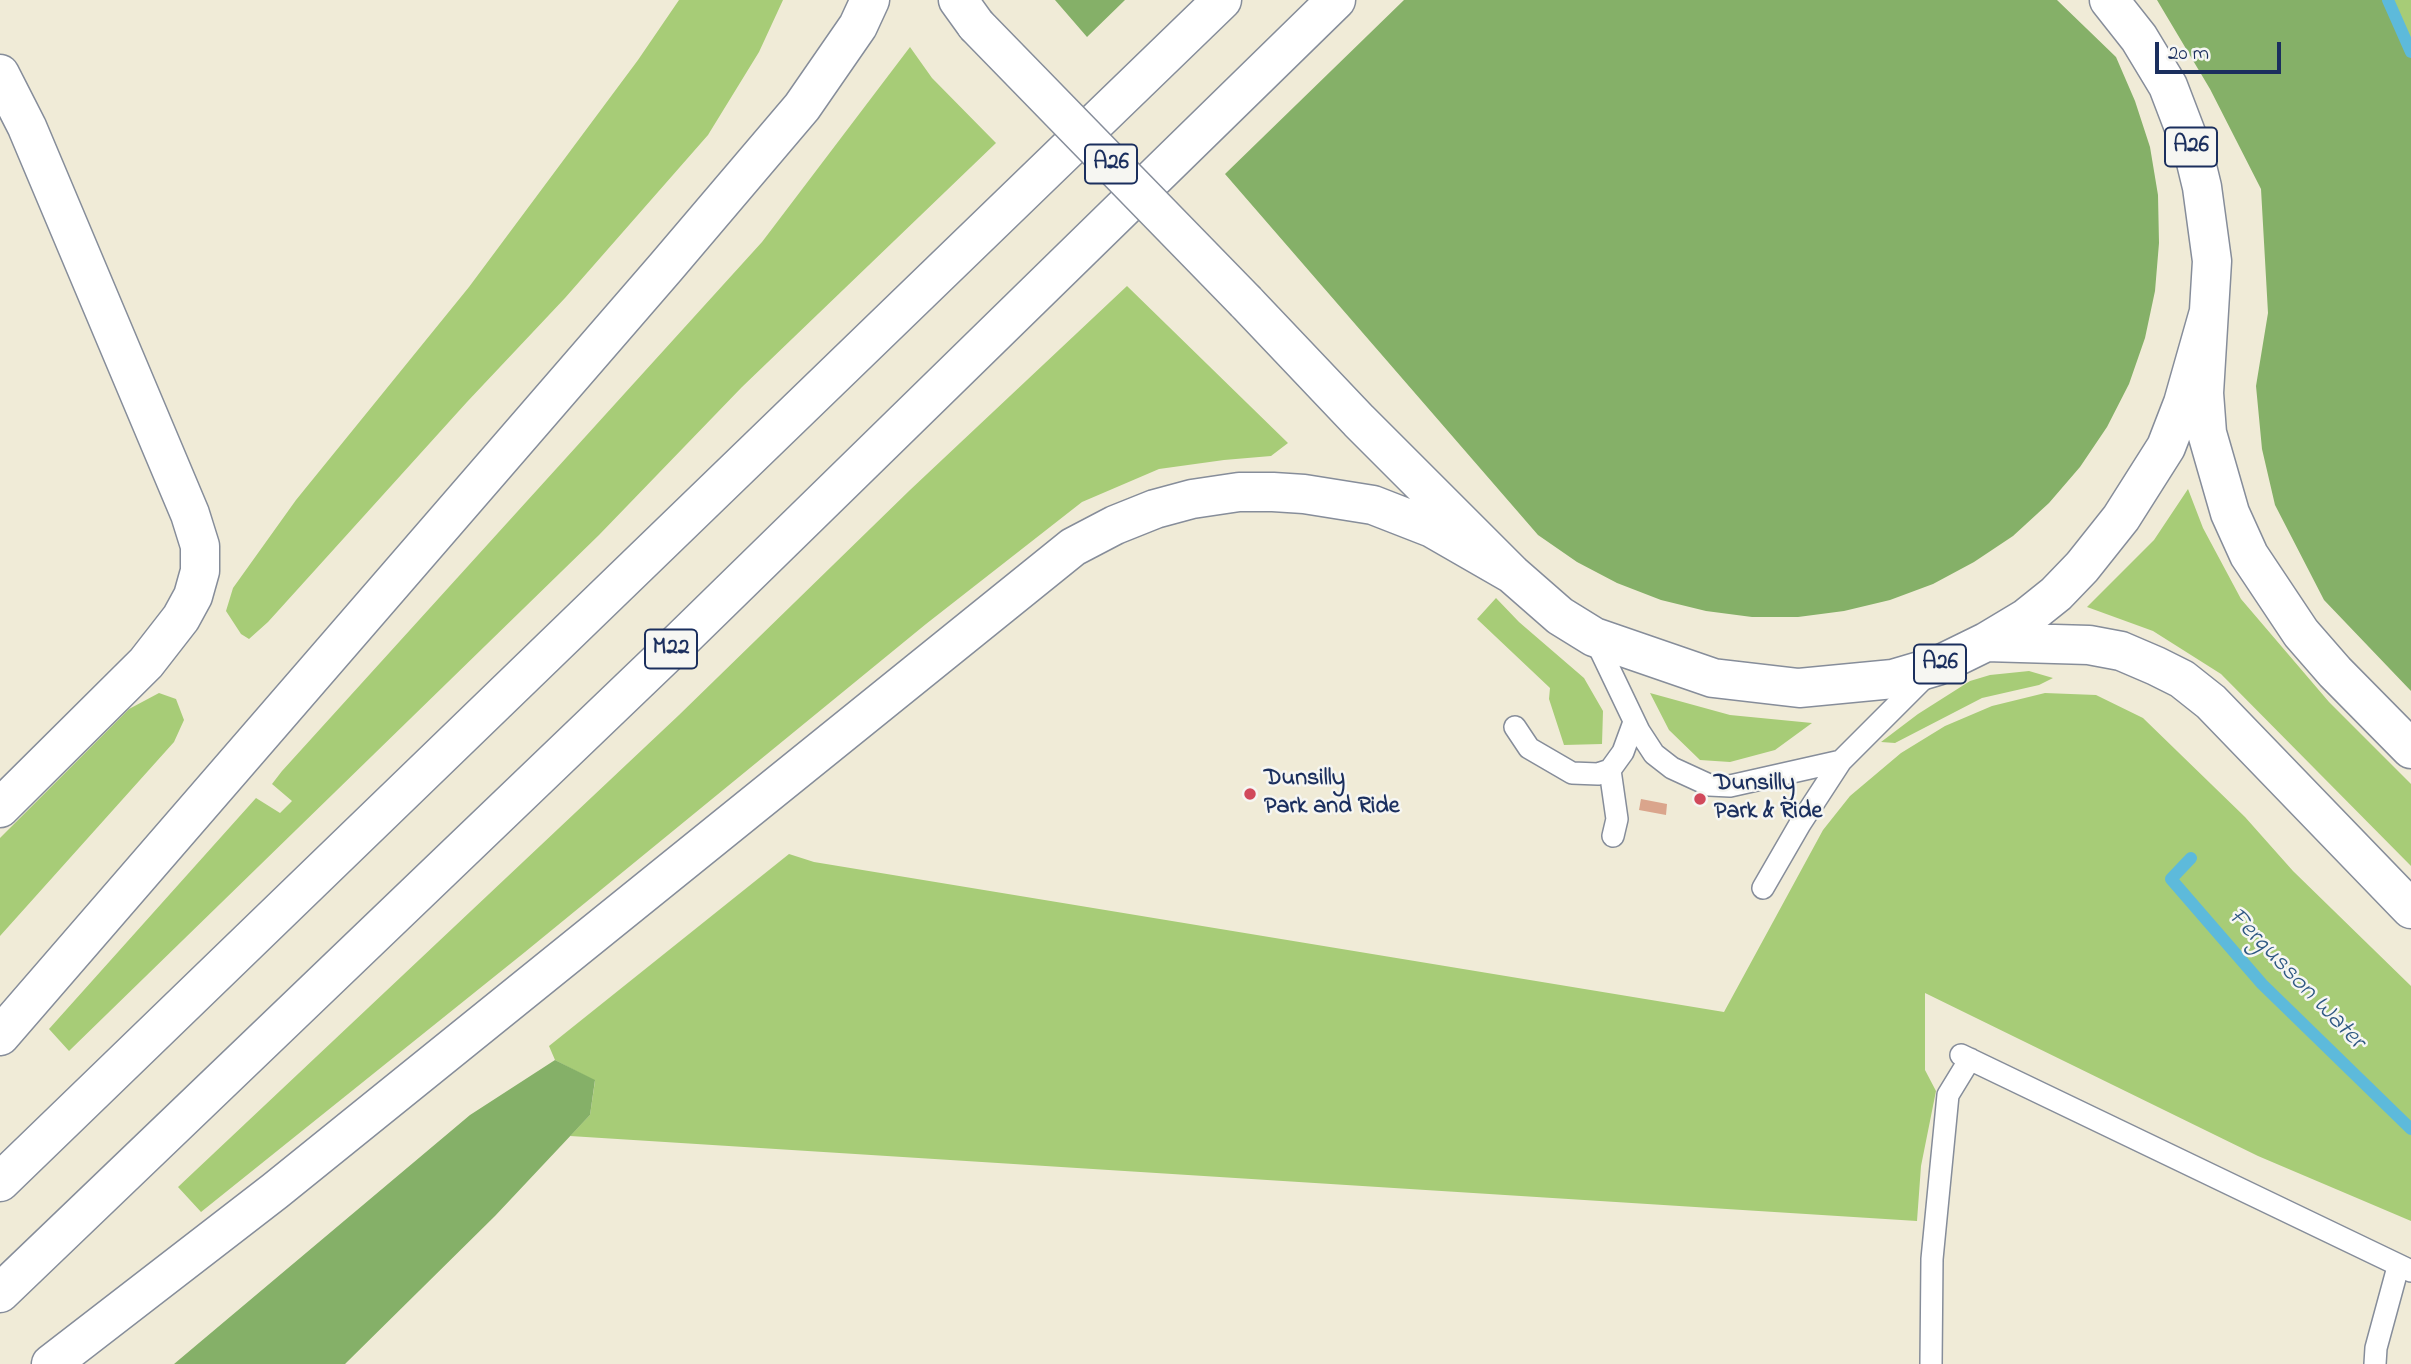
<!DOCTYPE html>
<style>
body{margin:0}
#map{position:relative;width:2411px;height:1364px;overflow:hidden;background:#f0ebd7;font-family:"Indie Flower",sans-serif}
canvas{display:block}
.scale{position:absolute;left:2155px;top:42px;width:126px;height:32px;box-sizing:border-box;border:4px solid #1b2f5e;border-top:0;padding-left:9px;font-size:21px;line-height:24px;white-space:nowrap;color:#1b2f5e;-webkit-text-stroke:5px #f6f6f2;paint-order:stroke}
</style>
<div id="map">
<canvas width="2411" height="1364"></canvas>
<div class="scale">20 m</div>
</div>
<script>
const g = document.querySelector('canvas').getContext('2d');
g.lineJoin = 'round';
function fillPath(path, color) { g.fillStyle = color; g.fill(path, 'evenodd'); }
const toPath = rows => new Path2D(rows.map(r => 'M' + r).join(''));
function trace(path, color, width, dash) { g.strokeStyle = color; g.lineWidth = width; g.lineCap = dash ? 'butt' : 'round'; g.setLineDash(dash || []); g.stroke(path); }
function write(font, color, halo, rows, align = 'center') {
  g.font = font + ' "Indie Flower",sans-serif'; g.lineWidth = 5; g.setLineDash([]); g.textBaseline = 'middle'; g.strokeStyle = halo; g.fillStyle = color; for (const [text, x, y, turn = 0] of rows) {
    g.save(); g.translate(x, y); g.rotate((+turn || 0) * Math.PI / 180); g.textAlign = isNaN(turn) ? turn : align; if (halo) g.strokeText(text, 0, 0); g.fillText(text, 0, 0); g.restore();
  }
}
fillPath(toPath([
 [679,0,783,0,759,52,708,135,565,298,467,402,268,622,249,639,241,634,226,611,233,588,296,500,469,287,638,60],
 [2388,0,2411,0,2411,52],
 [910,47,932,78,996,143,742,387,599,535,69,1051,49,1029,256,798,280,813,292,801,272,784,282,771,762,242],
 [1127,286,1288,443,1271,456,1224,460,1159,469,1082,502,926,624,525,952,201,1212,178,1187,679,715,910,490],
 [2188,489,2203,528,2241,599,2329,702,2411,784,2411,866,2221,674,2153,631,2087,607,2154,540],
 [1496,598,1519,622,1584,678,1603,711,1602,744,1564,745,1549,699,1550,688,1477,619],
 [2029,671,2053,678,2039,685,1982,698,1895,743,1881,742,1918,714,1970,681,1990,675],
 [159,693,176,699,184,720,174,742,0,936,0,838,129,709],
 [1650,693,1730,715,1812,723,1775,750,1730,762,1700,760,1669,730],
 [2045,693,2096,695,2143,718,2245,817,2293,871,2411,986,2411,1221,2258,1156,1925,993,1925,1070,1936,1091,1921,1166,1917,1221,570,1136,590,1115,595,1081,555,1060,549,1046,789,854,814,862,1724,1012,1823,830,1850,796,1901,753,1945,726,1992,706]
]), '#a7cc77');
fillPath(toPath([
 [1055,0,1125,0,1087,37],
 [1404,0,2057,0,2116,57,2135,101,2150,147,2158,195,2159,243,2155,291,2145,338,2129,384,2107,427,2080,467,2049,503,2013,536,1974,562,1933,584,1890,600,1844,611,1798,617,1752,617,1706,611,1661,600,1617,583,1577,562,1538,535,1225,174],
 [2157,0,2388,0,2411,52,2411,691,2324,600,2275,505,2262,449,2256,386,2268,313,2261,189,2210,89],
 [555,1060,595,1080,590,1115,495,1216,345,1364,174,1364,470,1115]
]), '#85b068');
trace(toPath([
 [2388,0,2411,52],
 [2191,858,2171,879,2262,984,2411,1129]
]), '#5dbadb', 12);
fillPath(toPath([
 [1641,799,1667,804,1666,815,1639,810]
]), '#daa58c');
const lane = toPath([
 [1594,637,1639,731,1654,754,1672,768,1709,785,1730,786,1841,761],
 [1515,727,1529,748,1572,773,1598,774,1610,770,1623,752,1634,722],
 [1610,770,1617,819,1613,836],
 [1763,888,1800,824,1841,761,1927,675],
 [1961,1055,2411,1271],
 [1931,1364,1932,1259,1948,1095,1970,1059],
 [2375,1364,2376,1348,2398,1267]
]);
const street = toPath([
 [0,74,27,127,190,514,200,546,200,571,193,596,181,618,146,663,0,808]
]);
const highway = toPath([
 [958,0,976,25],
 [2109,0,2139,38,2168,86,2194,154,2202,187,2212,261,2204,393,2207,433,2230,513,2249,555,2301,633,2335,672,2411,749],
 [1246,302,1359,421,1512,574,1560,616,1594,637,1713,678,1799,688,1893,679,1937,666,1986,642,2026,618,2056,594,2082,567,2121,518,2166,447,2183,403,2208,315],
 [1986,642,2089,645,2121,651,2156,666,2182,679,2211,702,2411,909],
 [0,1036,666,267,802,107,858,26,870,0],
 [0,1182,1222,0],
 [0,1293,680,641,1336,0],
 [51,1364,275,1191,1073,547,1115,525,1155,509,1192,499,1239,492,1273,492,1304,494,1373,505,1432,528,1512,574]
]);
trace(lane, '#868d9a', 24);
trace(street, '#868d9a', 41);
trace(highway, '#868d9a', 41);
trace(lane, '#fff', 21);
trace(street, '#fff', 38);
trace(highway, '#fff', 38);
const highwayBridge = toPath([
 [976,25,1246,302]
]);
trace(highwayBridge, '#868d9a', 41, []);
trace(highwayBridge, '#fff', 38);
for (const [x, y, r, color] of [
 [1250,794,7,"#d1495b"],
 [1700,799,7,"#d1495b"]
]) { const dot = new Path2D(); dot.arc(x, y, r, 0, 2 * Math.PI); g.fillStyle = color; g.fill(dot); trace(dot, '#f6f6f2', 2.5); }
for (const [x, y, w] of [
 [2191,147,52],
 [1111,164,52],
 [671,649,52],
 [1940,664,52]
]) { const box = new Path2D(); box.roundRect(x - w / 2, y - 19.5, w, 39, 5); g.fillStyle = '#f6f6f2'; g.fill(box); trace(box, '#1b2f5e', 2); }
write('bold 23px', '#1b2f5e', null, [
 ["A26",2191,147],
 ["A26",1111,164],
 ["M22",671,649],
 ["A26",1940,664]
]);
write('bold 24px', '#1b2f5e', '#f6f6f2', [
 ["Dunsilly",1264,780],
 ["Park and Ride",1264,808],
 ["Dunsilly",1714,785],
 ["Park & Ride",1714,813]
], 'left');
write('italic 26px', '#2f5984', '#f6f6f2', [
 ["Fergusson Water",2295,980,46]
]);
</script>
